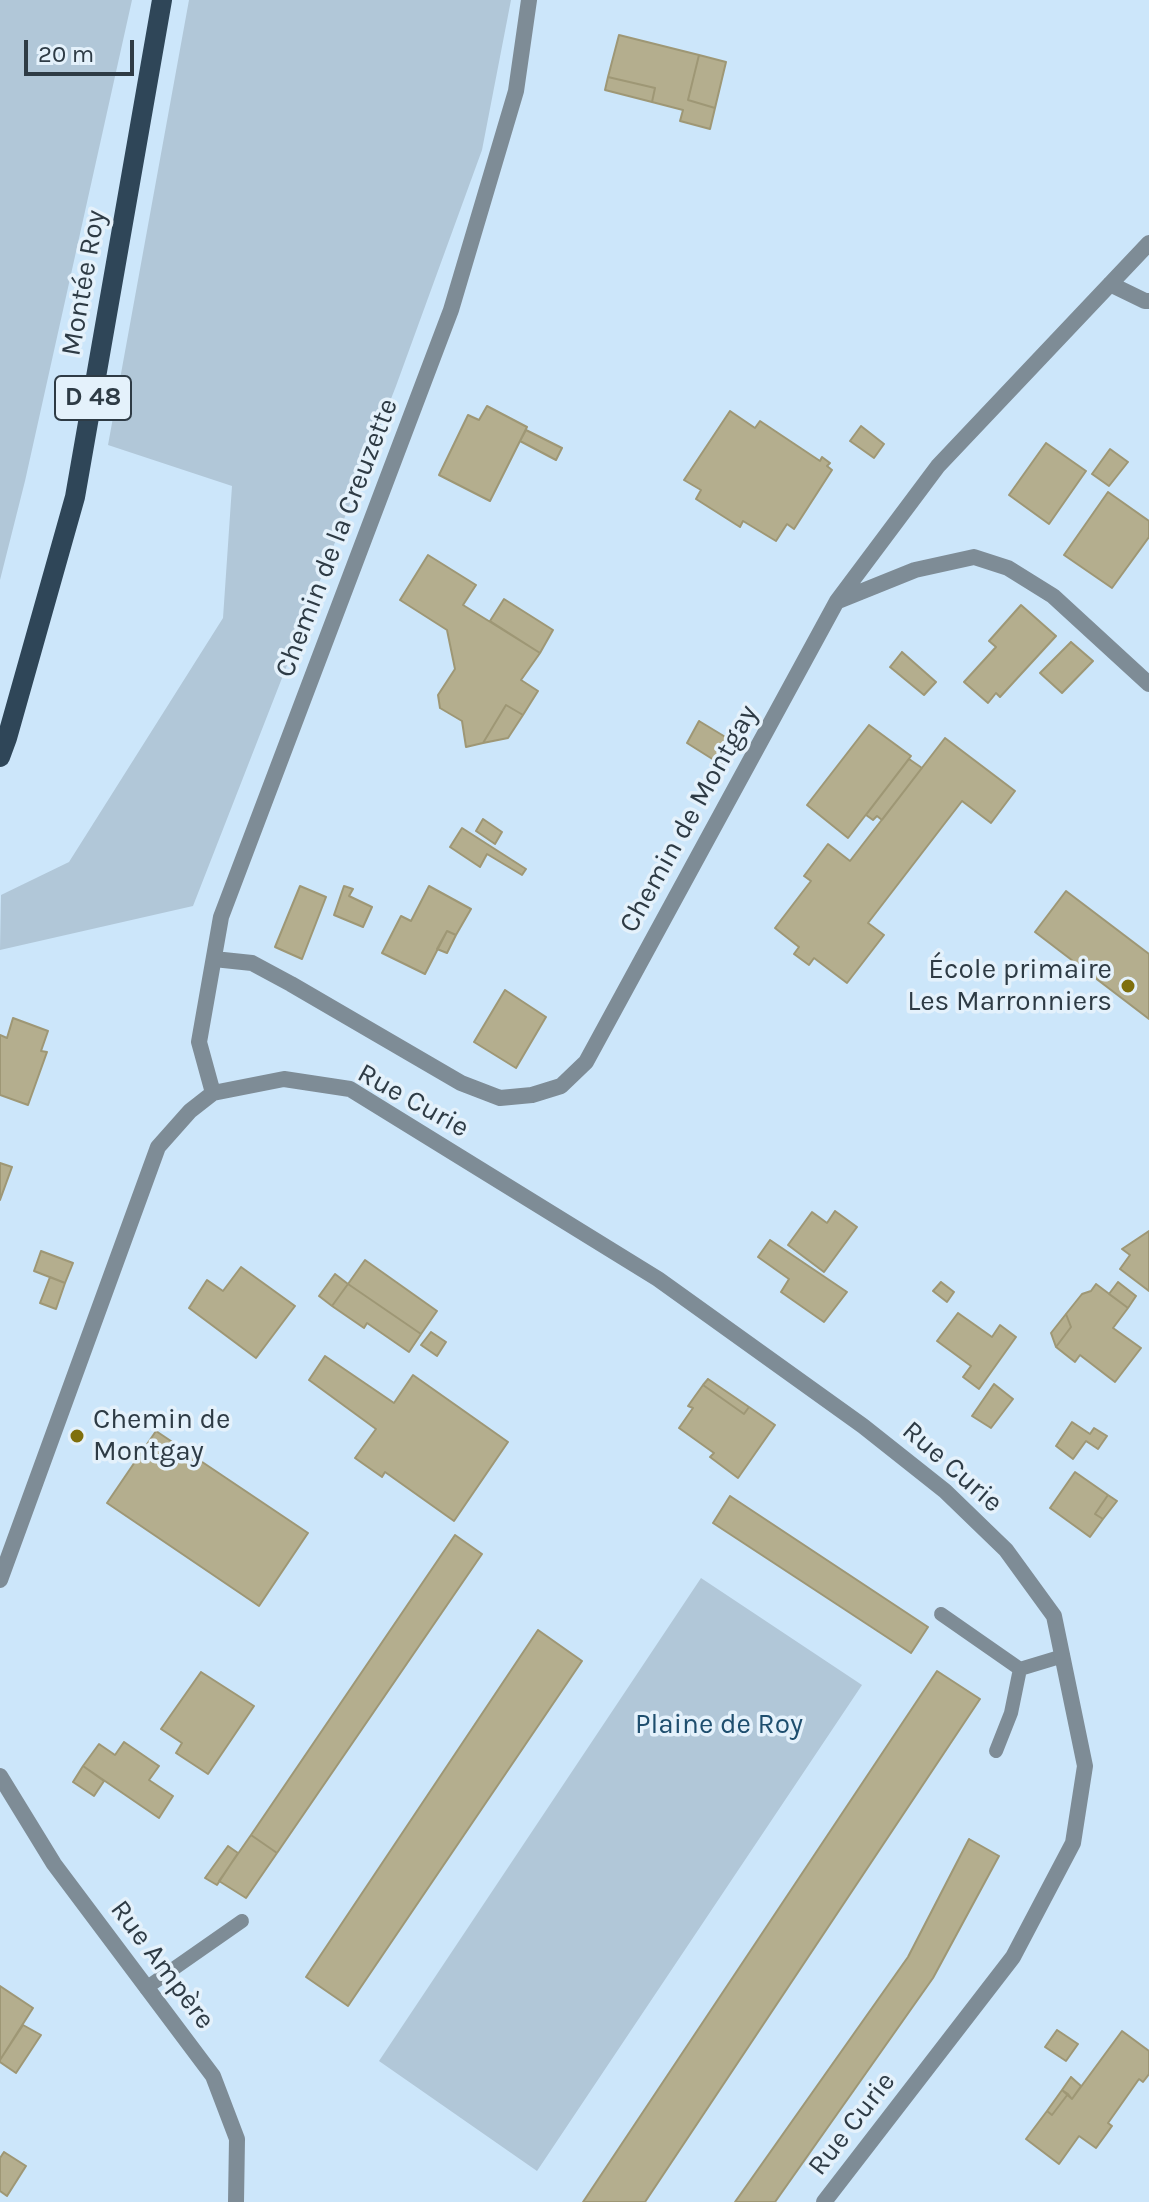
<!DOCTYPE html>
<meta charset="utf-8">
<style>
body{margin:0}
#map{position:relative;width:1149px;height:2202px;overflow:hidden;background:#cce6fa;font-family:Karla,sans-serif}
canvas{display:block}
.scale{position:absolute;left:24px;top:40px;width:110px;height:36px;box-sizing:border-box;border:4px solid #2e3b45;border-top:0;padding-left:10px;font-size:24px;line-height:28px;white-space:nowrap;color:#2e3b45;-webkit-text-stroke:6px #e4f1fb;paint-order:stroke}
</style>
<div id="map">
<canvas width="1149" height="2202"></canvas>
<div class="scale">20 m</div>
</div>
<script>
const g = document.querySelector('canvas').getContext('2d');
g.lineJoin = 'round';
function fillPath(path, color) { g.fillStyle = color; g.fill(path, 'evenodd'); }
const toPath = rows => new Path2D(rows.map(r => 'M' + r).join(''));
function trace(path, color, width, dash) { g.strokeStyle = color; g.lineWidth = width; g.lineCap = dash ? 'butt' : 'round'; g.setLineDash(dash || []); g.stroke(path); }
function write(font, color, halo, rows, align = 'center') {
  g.font = font + ' Karla,sans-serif'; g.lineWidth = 7; g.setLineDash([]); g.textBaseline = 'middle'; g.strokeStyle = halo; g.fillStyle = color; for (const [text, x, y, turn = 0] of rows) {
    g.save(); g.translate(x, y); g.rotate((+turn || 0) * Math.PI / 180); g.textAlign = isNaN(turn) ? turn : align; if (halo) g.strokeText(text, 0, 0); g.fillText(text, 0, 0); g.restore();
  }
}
fillPath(toPath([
 [0,0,132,0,25,481,0,580],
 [189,0,511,0,482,150,396,386,193,906,0,950,1,895,69,862,223,618,232,486,108,445],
 [701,1578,862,1685,537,2171,379,2061]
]), '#b1c7d8');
const building = toPath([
 [619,35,699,55,688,100,715,108,710,129,680,121,683,110,652,102,655,88,608,77,619,35],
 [699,55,726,62,715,108,688,100,699,55],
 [608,77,655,88,652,102,605,90,608,77],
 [487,406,527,427,490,501,439,475,468,415,479,420,487,406],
 [730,411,755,428,760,421,820,461,822,457,830,463,827,466,832,470,794,529,787,524,776,541,743,521,740,527,696,499,701,490,684,480,730,411],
 [861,426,884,444,874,458,850,441,861,426],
 [526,430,562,448,556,460,520,441,526,430],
 [1046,443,1086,471,1049,524,1009,495,1046,443],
 [1110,449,1128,462,1109,486,1092,474,1110,449],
 [1108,492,1149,521,1149,537,1112,588,1064,555,1108,492],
 [428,555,476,585,463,605,540,653,521,680,538,691,523,715,506,705,483,743,466,747,462,721,440,708,438,695,455,669,447,630,400,600,428,555],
 [504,599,553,630,540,653,490,621,504,599],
 [1021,605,1056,636,1000,697,996,693,988,703,964,682,996,647,989,641,1021,605],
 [1071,642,1093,661,1062,693,1040,673,1071,642],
 [902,652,936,682,924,695,890,667,902,652],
 [506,705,523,715,508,738,483,743,506,705],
 [699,721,737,744,727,746,720,760,725,767,687,743,699,721],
 [869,725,911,756,848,838,807,805,869,725],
 [945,738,1015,791,991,823,962,801,868,923,884,935,847,983,814,958,809,965,794,954,799,947,775,928,811,881,804,876,828,844,850,861,945,738],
 [909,759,922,768,882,820,877,816,873,820,866,815,909,759],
 [483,819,502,832,495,844,476,831,483,819],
 [462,828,526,869,522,875,487,854,480,867,450,847,462,828],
 [300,886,326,897,302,959,275,947,300,886],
 [344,886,353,889,349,896,372,907,363,927,334,915,344,886],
 [429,886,471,909,456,935,447,931,425,974,382,953,401,916,411,921,429,886],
 [1066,891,1149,954,1149,1019,1035,932,1066,891],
 [447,931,456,935,447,953,437,949,447,931],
 [505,990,546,1017,516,1068,474,1042,505,990],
 [13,1018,48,1031,41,1051,47,1052,28,1105,0,1095,0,1035,7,1038,13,1018],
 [0,1163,12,1167,0,1200,0,1163],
 [835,1211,857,1227,824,1272,788,1245,812,1212,827,1223,835,1211],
 [1149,1231,1149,1291,1120,1269,1130,1255,1122,1249,1149,1231],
 [770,1240,847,1292,824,1322,781,1292,789,1279,758,1257,770,1240],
 [41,1251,73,1263,65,1283,34,1271,41,1251],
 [365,1260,437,1311,421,1334,348,1284,365,1260],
 [241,1267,295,1306,256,1358,189,1308,207,1280,223,1291,241,1267],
 [335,1274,348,1284,332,1306,319,1296,335,1274],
 [50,1277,65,1283,56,1309,40,1303,50,1277],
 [941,1282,954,1292,947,1302,933,1291,941,1282],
 [1118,1282,1136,1296,1128,1308,1109,1294,1118,1282],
 [348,1284,421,1334,409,1352,367,1323,364,1328,332,1306,348,1284],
 [1096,1284,1128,1308,1113,1328,1141,1348,1115,1382,1080,1355,1075,1362,1056,1347,1071,1327,1066,1314,1082,1294,1091,1291,1096,1284],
 [958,1313,992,1337,1000,1325,1016,1337,979,1389,963,1377,971,1366,937,1341,958,1313],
 [1066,1314,1071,1327,1056,1347,1051,1333,1066,1314],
 [431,1332,446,1342,437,1356,421,1345,431,1332],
 [325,1356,394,1403,413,1375,508,1442,454,1521,385,1472,382,1477,355,1458,376,1429,309,1380,325,1356],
 [708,1379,749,1407,744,1414,703,1385,708,1379],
 [994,1384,1013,1399,991,1428,972,1416,994,1384],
 [703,1385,744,1414,749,1407,775,1425,738,1478,710,1457,714,1453,679,1428,693,1408,688,1406,703,1385],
 [1072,1422,1090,1434,1094,1428,1107,1436,1098,1449,1086,1441,1073,1459,1056,1446,1072,1422],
 [156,1431,308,1533,259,1606,107,1503,156,1431],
 [1075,1472,1108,1495,1095,1514,1103,1519,1090,1537,1050,1508,1075,1472],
 [1108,1495,1117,1501,1103,1519,1095,1514,1108,1495],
 [730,1496,928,1627,911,1653,713,1523,730,1496],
 [455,1535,482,1554,277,1853,251,1835,455,1535],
 [538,1630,582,1661,348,2006,306,1977,538,1630],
 [937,1671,980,1699,645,2202,583,2202,937,1671],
 [201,1672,254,1706,208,1774,176,1753,182,1743,161,1729,201,1672],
 [124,1742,159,1766,149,1780,173,1796,159,1818,83,1766,99,1744,115,1755,124,1742],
 [83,1766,104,1781,94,1796,73,1782,83,1766],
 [251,1835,277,1853,246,1898,219,1881,251,1835],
 [969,1839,999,1856,933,1978,775,2202,735,2202,908,1957,969,1839],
 [228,1846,238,1853,217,1885,205,1878,228,1846],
 [0,1986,33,2008,0,2060,0,1986],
 [23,2025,41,2035,16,2073,0,2062,0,2060,23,2025],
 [1057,2030,1078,2044,1066,2061,1045,2047,1057,2030],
 [1122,2031,1149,2051,1149,2074,1143,2082,1139,2079,1108,2123,1112,2126,1096,2148,1079,2136,1059,2164,1026,2139,1047,2111,1052,2115,1068,2094,1072,2099,1122,2031],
 [1071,2077,1081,2086,1072,2099,1062,2090,1071,2077],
 [1062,2090,1068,2094,1052,2115,1047,2111,1062,2090],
 [4,2152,26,2166,7,2196,0,2191,0,2158,4,2152]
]);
fillPath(building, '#b4ae8e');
trace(building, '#9e9775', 2);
trace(toPath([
 [941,1614,1020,1669,1063,1656],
 [996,1751,1011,1713,1020,1669],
 [146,1988,242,1921]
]), '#7e8c96', 14);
trace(toPath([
 [1110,284,1145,301,1149,301],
 [838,601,915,570,974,557,1008,568,1053,596,1149,684],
 [214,959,252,963,291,984,461,1083,500,1098,532,1095,561,1086,586,1062,837,601,938,466,1149,243],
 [213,1093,199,1042,221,917,451,310,516,91,529,0],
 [0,1580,158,1147,190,1111,213,1093,284,1079,350,1089,658,1279,863,1426,945,1491,1006,1550,1054,1616,1085,1766,1073,1843,1013,1957,824,2202],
 [0,1776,54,1864,213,2076,237,2139,236,2202]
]), '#7e8c96', 16);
trace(toPath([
 [0,757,7,738,75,497,162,0]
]), '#2f4658', 20);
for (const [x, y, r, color] of [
 [1128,986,8,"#7f6f0d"],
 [77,1436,8,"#7f6f0d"]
]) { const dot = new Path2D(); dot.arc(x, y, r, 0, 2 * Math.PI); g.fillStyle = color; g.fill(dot); trace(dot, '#e4f1fb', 3); }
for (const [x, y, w] of [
 [93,398,76]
]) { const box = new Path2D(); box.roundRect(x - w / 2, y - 22, w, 44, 6); g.fillStyle = '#e4f1fb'; g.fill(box); trace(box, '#2e3b45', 2); }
write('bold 26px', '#2e3b45', null, [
 ["D 48",93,398]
]);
write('28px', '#2e3b45', '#e4f1fb', [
 ["Montée Roy",84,283,-80],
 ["Chemin de la Creuzette",337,538,-69],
 ["Chemin de Montgay",689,819,-61],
 ["Rue Curie",413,1101,29],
 ["Rue Curie",952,1467,41],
 ["Rue Ampère",162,1965,53],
 ["Rue Curie",852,2124,-52]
]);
write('28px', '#2e3b45', '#e4f1fb', [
 ["École primaire",1112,970],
 ["Les Marronniers",1112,1002],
 ["Chemin de",93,1420,"left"],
 ["Montgay",93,1452,"left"]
], 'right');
write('28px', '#1e4e6e', '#e4f1fb', [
 ["Plaine de Roy",719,1725]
]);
</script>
